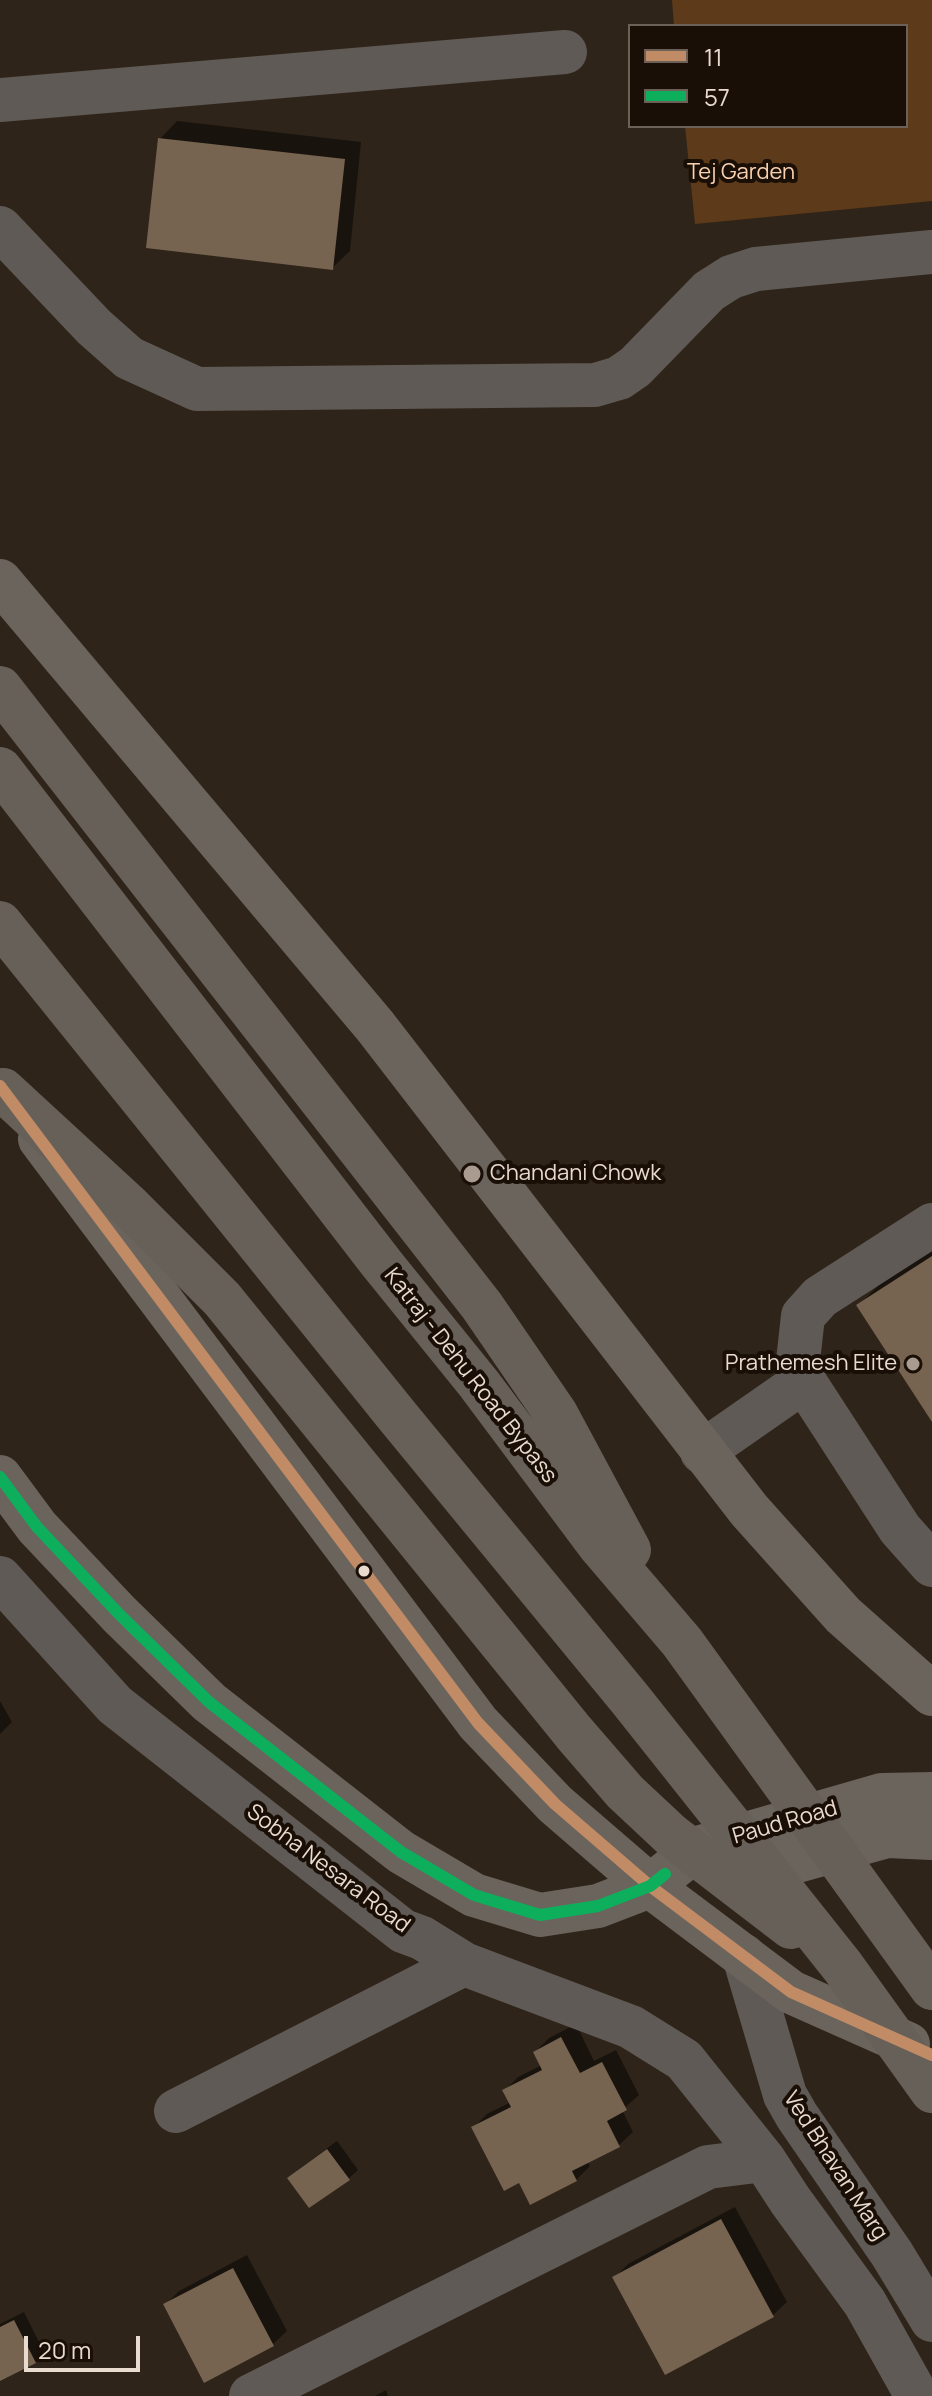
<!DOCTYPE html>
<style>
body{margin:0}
#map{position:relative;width:932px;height:2396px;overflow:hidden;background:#2f2419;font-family:Manrope,sans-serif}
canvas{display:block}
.legend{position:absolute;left:628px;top:24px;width:280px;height:104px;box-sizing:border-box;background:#190f07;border:2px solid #6d6157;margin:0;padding:10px 14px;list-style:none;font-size:24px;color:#eadbcf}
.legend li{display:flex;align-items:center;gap:16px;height:40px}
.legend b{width:40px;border:2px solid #6d6157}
.scale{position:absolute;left:24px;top:2336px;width:116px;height:36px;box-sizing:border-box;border:4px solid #eadbcf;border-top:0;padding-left:10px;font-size:24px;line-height:28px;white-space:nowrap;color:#eadbcf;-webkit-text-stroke:6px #190f07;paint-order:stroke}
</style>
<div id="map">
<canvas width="932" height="2396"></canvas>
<ul class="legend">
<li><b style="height:10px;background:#c18c65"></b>11</li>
<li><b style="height:10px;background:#0daf5c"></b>57</li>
</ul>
<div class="scale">20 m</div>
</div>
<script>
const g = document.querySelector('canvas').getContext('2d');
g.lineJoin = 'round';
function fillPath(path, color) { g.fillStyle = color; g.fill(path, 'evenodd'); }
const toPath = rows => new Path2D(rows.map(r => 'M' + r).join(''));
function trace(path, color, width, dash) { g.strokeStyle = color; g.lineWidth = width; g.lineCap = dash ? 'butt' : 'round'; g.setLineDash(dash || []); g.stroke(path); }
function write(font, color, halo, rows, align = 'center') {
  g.font = font + ' Manrope,sans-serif'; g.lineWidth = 8; g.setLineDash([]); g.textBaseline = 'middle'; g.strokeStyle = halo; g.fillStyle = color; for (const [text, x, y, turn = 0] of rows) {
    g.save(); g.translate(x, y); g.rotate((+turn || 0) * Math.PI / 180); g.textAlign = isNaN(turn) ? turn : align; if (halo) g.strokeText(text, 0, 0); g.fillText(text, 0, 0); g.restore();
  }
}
fillPath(toPath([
 [672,0,932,0,932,201,695,224,685,126,906,126,906,26,674,26]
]), '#5d3a19');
fillPath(toPath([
 [177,121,361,142,350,251,332,268,160,139],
 [932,1250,932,1419,858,1306,880,1284],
 [0,1701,12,1722,0,1734],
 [576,2024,594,2061,616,2050,639,2095,622,2110,633,2132,619,2145,587,2161,590,2166,576,2180,519,2181,474,2127,487,2114,511,2102,505,2090,518,2077,542,2065,535,2052,549,2038],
 [337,2141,358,2170,348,2179,290,2178,299,2169],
 [735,2207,787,2302,773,2315,666,2373,614,2278,628,2264],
 [247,2255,287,2331,273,2344,166,2304,179,2291],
 [24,2312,44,2352,35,2362,0,2379,0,2324],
 [386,2390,388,2396,375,2396]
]), '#0007');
fillPath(toPath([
 [158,138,345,159,333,270,146,248],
 [932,1256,932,1422,856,1305],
 [561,2037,580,2073,602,2062,627,2110,607,2121,620,2147,572,2171,577,2181,530,2205,519,2183,504,2191,471,2127,511,2107,502,2090,542,2070,533,2052],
 [327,2149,350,2180,309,2208,287,2178],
 [721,2219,774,2317,665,2375,612,2277],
 [233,2268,274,2346,204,2383,163,2304],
 [14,2320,36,2363,0,2381,0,2327]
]), '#766350');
trace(toPath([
 [0,100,565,52],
 [0,228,94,327,129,358,197,389,595,385,619,378,635,367,709,291,731,277,756,269,932,252],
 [932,1225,820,1297,803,1316,798,1361,804,1381,900,1529,932,1565],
 [702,1452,804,1381],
 [0,1578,115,1705,403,1931,422,1938,464,1964,631,2027,684,2060,764,2160],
 [744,1956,785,2095,797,2116,892,2254,932,2320],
 [176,2111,464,1964],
 [251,2396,708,2167,764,2160,790,2200,865,2303,917,2396]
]), '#5f5a56', 44);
trace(toPath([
 [0,581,375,1026,749,1510,843,1615,932,1694],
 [40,1139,478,1723,555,1804,650,1886,791,1992,908,2044],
 [0,1477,37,1527,119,1614,209,1702,401,1852,474,1895,540,1915,598,1906,650,1886,698,1848,882,1795,932,1794],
 [732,1879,887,1836,932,1838]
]), '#6a645d', 44);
trace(toPath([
 [0,688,482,1306,556,1414,629,1550],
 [0,769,382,1264,479,1384,600,1546,682,1642,932,1988],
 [0,923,398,1417,630,1699,843,1967,932,2091],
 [3,1090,130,1207,222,1299,574,1733,625,1792,671,1835,791,1927]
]), '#676059', 44);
trace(toPath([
 [0,1086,478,1723,555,1804,650,1886,791,1992,932,2055]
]), '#c18c65', 12);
trace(toPath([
 [0,1477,37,1527,119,1614,209,1702,401,1852,474,1895,540,1915,598,1906,650,1886,665,1874]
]), '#0daf5c', 12);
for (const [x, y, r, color] of [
 [472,1174,10,"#a99b8f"],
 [913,1364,8,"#a99b8f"],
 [364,1571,7,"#eadbcf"]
]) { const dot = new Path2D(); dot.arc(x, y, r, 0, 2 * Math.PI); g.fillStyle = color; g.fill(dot); trace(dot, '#190f07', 3); }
write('22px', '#f9d1b0', '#190f07', [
 ["Tej Garden",741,173]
]);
write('22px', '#eadbcf', '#190f07', [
 ["Chandani Chowk",490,1174],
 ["Prathemesh Elite",897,1364,"right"]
], 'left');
write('22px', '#eadbcf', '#190f07', [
 ["Katraj - Dehu Road Bypass",470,1376,52],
 ["Paud Road",785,1823,-16],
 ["Sobha Nesara Road",328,1869,37],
 ["Ved Bhavan Marg",835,2166,57]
]);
</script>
